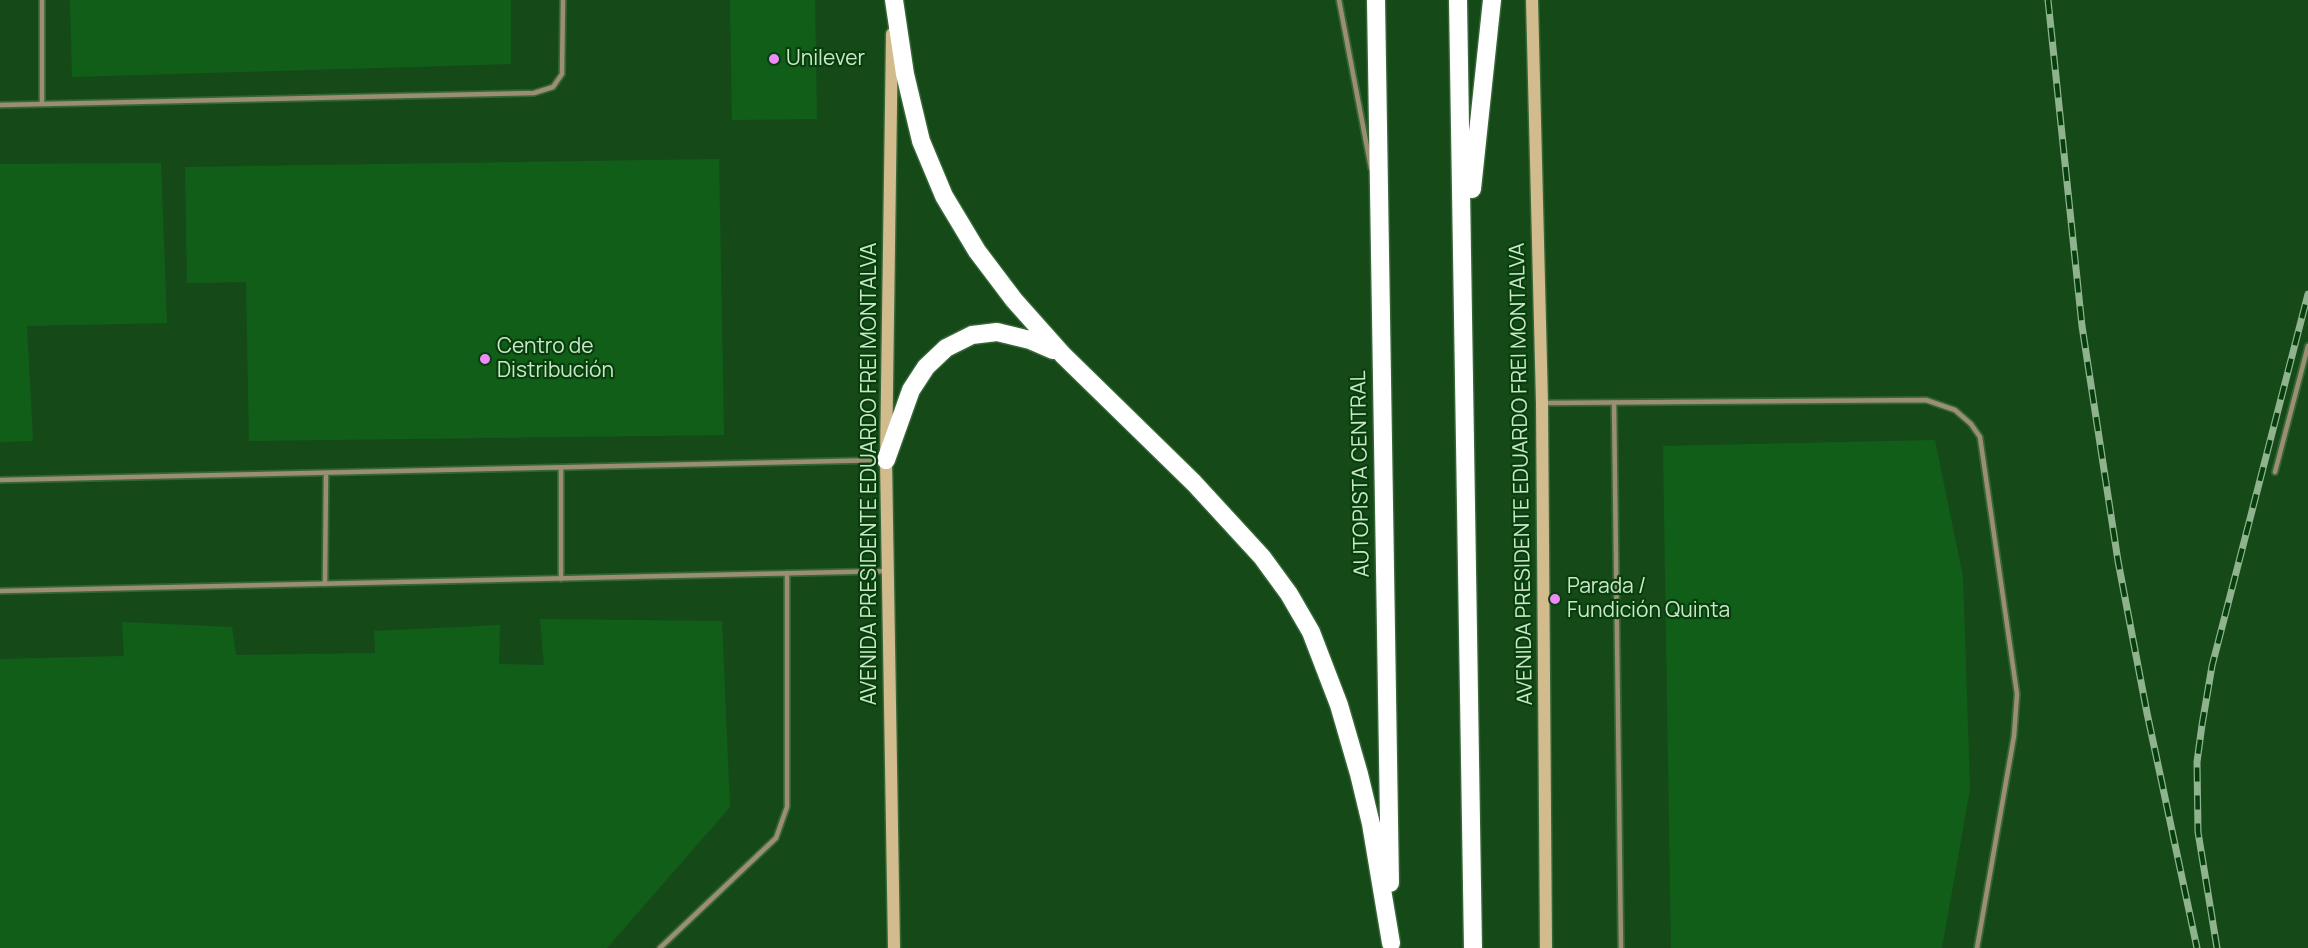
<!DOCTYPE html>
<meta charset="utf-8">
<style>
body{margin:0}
canvas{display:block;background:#154a18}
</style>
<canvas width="2308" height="948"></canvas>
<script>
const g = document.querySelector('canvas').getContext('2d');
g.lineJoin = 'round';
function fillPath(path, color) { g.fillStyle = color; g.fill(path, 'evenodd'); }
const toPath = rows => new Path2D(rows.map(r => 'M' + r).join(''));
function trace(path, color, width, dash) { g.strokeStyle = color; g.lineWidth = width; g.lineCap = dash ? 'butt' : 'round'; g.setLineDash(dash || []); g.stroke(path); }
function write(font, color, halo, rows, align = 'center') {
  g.font = font + ' Manrope,sans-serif'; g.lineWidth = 4.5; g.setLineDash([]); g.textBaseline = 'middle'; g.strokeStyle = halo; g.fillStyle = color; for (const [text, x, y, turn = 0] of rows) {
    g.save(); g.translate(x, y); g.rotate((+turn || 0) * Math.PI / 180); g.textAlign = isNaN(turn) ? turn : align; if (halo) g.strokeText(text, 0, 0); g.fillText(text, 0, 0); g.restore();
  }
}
fillPath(toPath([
 [70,0,511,0,511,64,72,77],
 [730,0,815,0,817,119,732,120],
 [719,159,724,435,249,441,246,282,187,283,185,167],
 [161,163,167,323,27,326,33,441,0,442,0,164],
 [1935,440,1963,577,1970,789,1942,948,1671,948,1663,446],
 [540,619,722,621,730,807,607,948,0,948,0,659,124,656,122,622,232,627,236,655,375,653,374,631,500,625,499,664,544,665]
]), '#115e18');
const service = toPath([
 [42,0,42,104],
 [1339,0,1371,168],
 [0,105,534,93,553,87,562,74,563,0],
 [1544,403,1926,400,1955,410,1971,424,1980,437,2017,694,2014,736,1977,948],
 [1614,403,1621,948],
 [2275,472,2308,346],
 [0,480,883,460],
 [561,579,561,469],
 [325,584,326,473],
 [0,591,888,571],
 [660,948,776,838,787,807,787,573]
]);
const secondary = toPath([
 [1532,0,1542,403,1546,948],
 [892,34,886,460,894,948]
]);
const motorway = toPath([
 [894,0,905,74,921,141,944,196,977,251,1014,300,1063,355,1194,483,1262,557,1289,594,1311,632,1339,705,1359,774,1371,824,1391,943],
 [1376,0,1390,883],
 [1458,0,1473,948],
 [1472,189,1492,0],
 [886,460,911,390,926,367,946,348,972,335,997,332,1030,340,1053,350]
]);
trace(service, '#366638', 8);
trace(secondary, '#366638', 15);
trace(motorway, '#366638', 21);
trace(service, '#9c8e72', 4.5);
trace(secondary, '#d2bb8d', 12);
trace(motorway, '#fff', 18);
const rail = toPath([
 [2048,0,2082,326,2118,561,2147,713,2197,948],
 [2217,948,2198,832,2197,762,2202,725,2212,666,2308,294]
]);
trace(rail, '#8fb38f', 7);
trace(rail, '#073f0c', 4.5, [14]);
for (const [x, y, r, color] of [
 [774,59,6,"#ee8bf7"],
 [485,359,6,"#ee8bf7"],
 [1555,599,6,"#ee8bf7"]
]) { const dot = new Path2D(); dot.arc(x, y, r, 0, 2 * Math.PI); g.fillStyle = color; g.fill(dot); trace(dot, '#073f0c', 2); }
write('21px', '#cbe7ca', '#073f0c', [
 ["Unilever",786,59],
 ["Centro de",497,347],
 ["Distribución",497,371],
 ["Parada /",1567,587],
 ["Fundición Quinta",1567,611]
], 'left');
write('21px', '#cbe7ca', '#073f0c', [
 ["AVENIDA PRESIDENTE EDUARDO FREI MONTALVA",870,474,-90],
 ["AUTOPISTA CENTRAL",1361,474,-91],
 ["AVENIDA PRESIDENTE EDUARDO FREI MONTALVA",1522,474,-91]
]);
</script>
